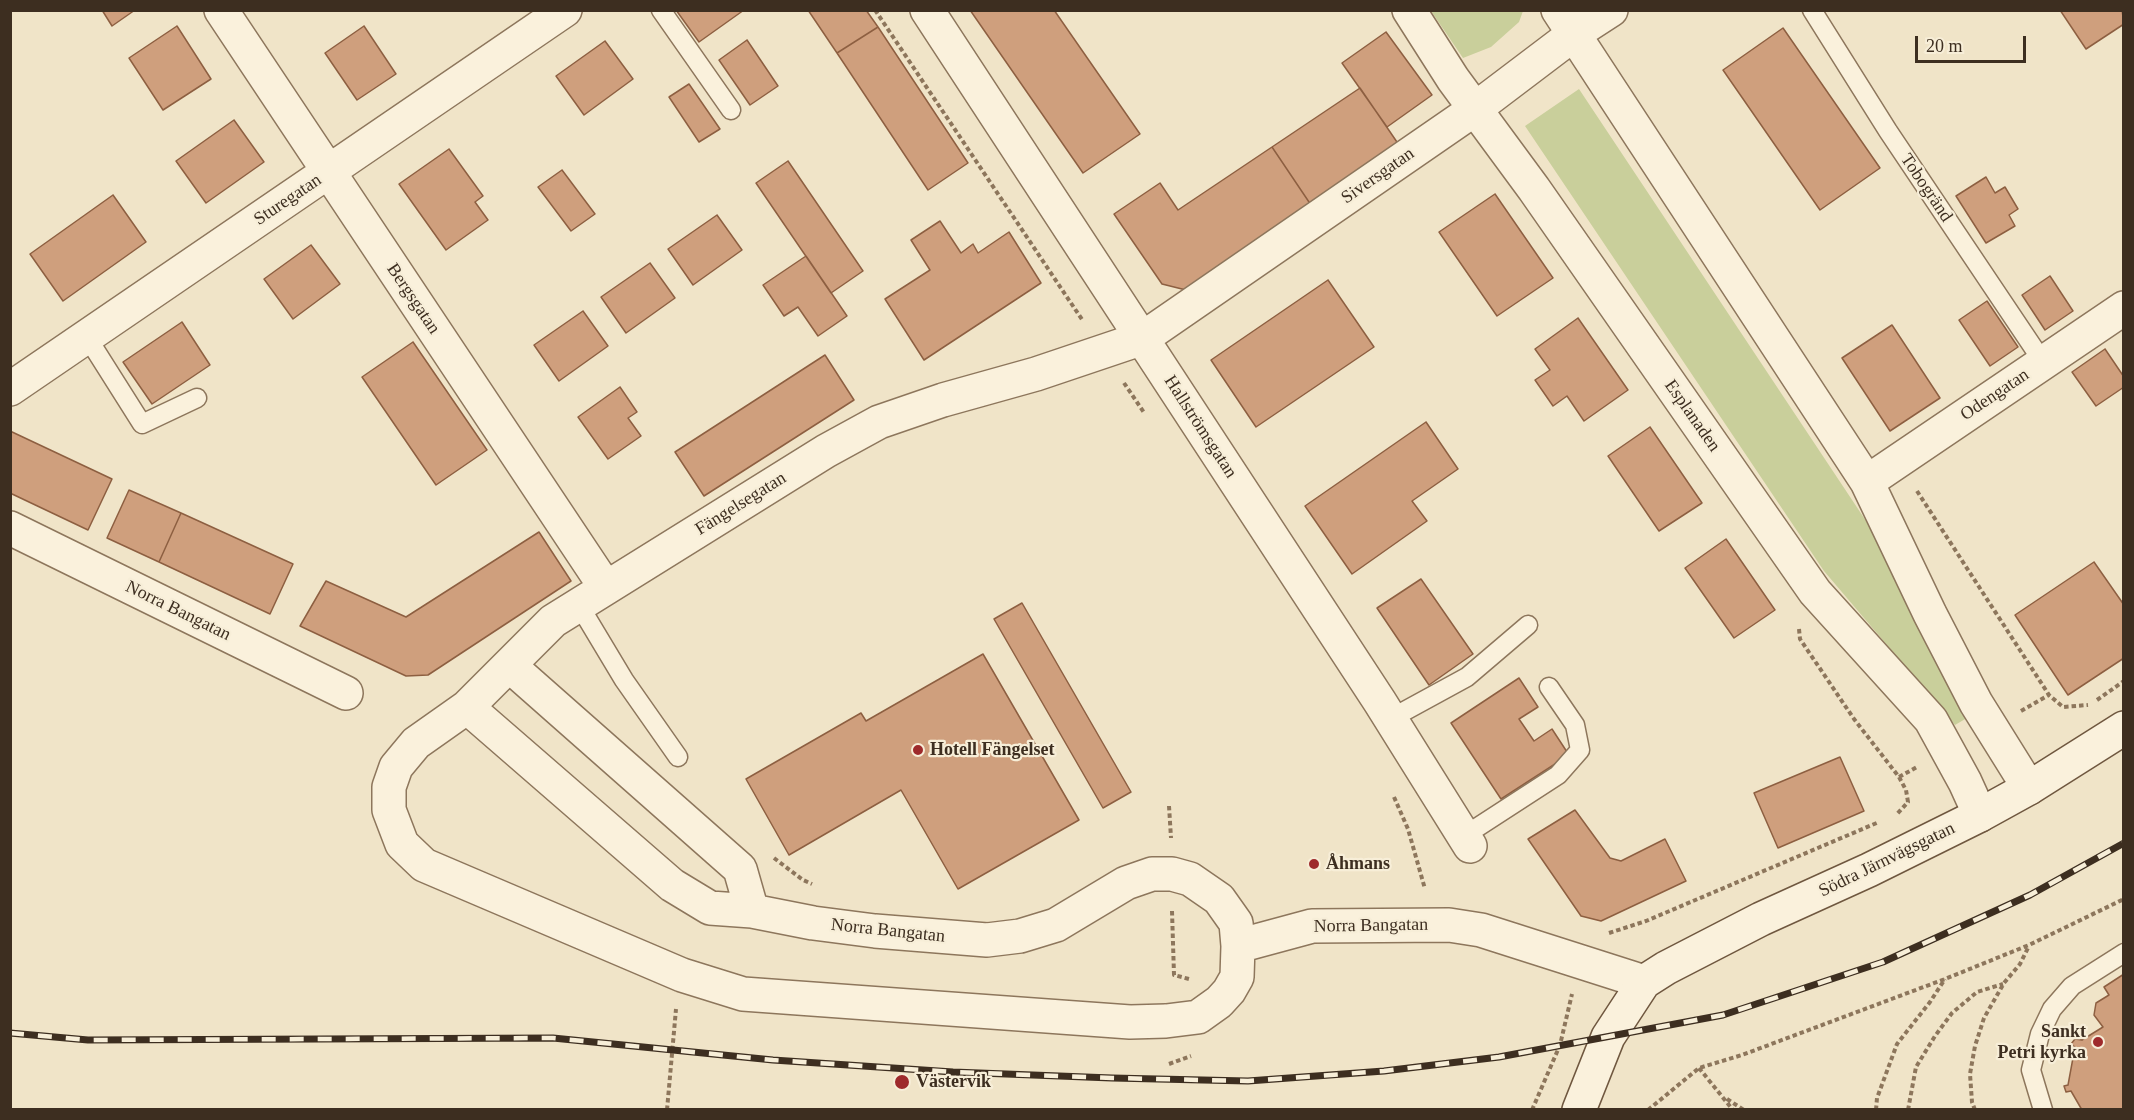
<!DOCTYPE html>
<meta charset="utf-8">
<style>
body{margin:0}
#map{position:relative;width:2134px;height:1120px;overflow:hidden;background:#f0e4c8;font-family:Georgia,serif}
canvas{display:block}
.frame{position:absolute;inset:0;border:12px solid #3d2e20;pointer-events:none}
.scale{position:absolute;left:1915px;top:36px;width:111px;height:27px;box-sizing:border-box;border:3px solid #3d2e20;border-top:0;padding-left:8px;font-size:18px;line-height:21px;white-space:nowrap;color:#3d2e20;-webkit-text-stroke:4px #f7eed8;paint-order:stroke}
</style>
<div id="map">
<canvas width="2134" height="1120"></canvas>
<div class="frame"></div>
<div class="scale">20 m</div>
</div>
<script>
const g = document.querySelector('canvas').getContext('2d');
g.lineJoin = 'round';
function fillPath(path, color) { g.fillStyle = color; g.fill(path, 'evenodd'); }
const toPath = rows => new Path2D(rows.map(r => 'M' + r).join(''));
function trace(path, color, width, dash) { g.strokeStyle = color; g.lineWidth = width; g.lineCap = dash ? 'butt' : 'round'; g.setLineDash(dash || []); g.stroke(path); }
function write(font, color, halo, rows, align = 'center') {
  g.font = font + ' Georgia,serif'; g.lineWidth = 4.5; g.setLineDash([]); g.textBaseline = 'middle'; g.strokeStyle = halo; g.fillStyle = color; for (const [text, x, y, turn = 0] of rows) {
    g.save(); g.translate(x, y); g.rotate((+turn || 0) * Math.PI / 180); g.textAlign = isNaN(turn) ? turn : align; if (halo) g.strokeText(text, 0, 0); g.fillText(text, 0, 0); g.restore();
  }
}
fillPath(toPath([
 [1431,11,1523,10,1523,11,1519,22,1491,47,1463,58],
 [1579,89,1880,542,1967,718,1955,725,1824,571,1525,126]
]), '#c9cf9b');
const building = toPath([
 [102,10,135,10,112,26,102,10],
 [676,10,744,10,699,42,676,10],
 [808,10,866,10,878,27,837,53,808,10],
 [970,10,1054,10,1140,134,1083,173,970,10],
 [2060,10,2122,10,2124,24,2086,49,2060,10],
 [177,26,211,79,163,110,129,58,177,26],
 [364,26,396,74,357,100,325,53,364,26],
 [878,27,968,163,928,190,837,53,878,27],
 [1783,28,1880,168,1820,210,1723,70,1783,28],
 [1386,32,1432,95,1387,127,1342,63,1386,32],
 [747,40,778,86,750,105,719,60,747,40],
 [605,41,633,79,584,115,556,76,605,41],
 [689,84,720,129,699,142,669,97,689,84],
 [1360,88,1399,145,1311,205,1272,147,1360,88],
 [234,120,264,162,206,203,176,161,234,120],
 [1272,147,1311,205,1186,290,1162,284,1114,214,1160,183,1178,210,1272,147],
 [449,149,483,196,475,202,488,220,446,250,399,184,449,149],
 [788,161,863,271,831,293,756,183,788,161],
 [562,170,595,214,571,231,538,187,562,170],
 [1986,177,1995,193,2005,187,2018,209,2009,215,2015,226,1986,243,1956,196,1986,177],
 [1495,194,1553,278,1497,316,1439,232,1495,194],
 [113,195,146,242,63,301,30,254,113,195],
 [717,215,742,250,693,285,668,249,717,215],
 [940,221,961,253,973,244,978,253,1009,232,1041,283,924,360,885,299,930,270,911,240,940,221],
 [311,245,340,284,293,319,264,279,311,245],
 [806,256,847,316,818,336,798,307,784,316,763,285,806,256],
 [650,263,675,298,626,333,601,297,650,263],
 [2050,276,2073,311,2045,330,2022,295,2050,276],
 [1328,280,1374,347,1256,427,1211,360,1328,280],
 [1987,301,2018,347,1990,366,1959,320,1987,301],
 [583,311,608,346,559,381,534,345,583,311],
 [1578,318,1628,390,1584,421,1567,396,1553,406,1535,380,1550,370,1535,349,1578,318],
 [182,322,210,365,152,404,123,362,182,322],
 [1892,325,1940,398,1890,431,1842,358,1892,325],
 [413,342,487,450,436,485,362,377,413,342],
 [2105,349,2124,377,2124,387,2096,406,2072,372,2105,349],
 [825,355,854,400,704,496,675,452,825,355],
 [620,387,637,412,628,418,641,436,608,459,578,417,620,387],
 [1426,422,1458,469,1412,501,1427,521,1352,574,1305,506,1426,422],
 [1650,427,1702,503,1659,531,1608,456,1650,427],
 [10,431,112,479,88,530,10,493,10,431],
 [129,490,181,513,159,562,107,538,129,490],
 [181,513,293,564,270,614,159,562,181,513],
 [539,532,571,581,428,675,406,676,300,626,326,581,406,617,539,532],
 [1726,539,1775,610,1734,638,1685,568,1726,539],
 [2094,562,2124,605,2124,658,2068,695,2015,615,2094,562],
 [1421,579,1473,654,1429,685,1377,608,1421,579],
 [1022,603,1131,792,1103,808,994,619,1022,603],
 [983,654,1079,820,958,889,901,790,789,855,746,779,861,713,866,721,983,654],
 [1519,678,1538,707,1519,719,1534,741,1552,729,1569,755,1501,799,1451,723,1519,678],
 [1840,757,1864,811,1778,848,1754,793,1840,757],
 [1575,810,1610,858,1621,861,1665,839,1686,881,1601,921,1581,916,1528,839,1575,810],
 [2124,974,2124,1110,2082,1110,2071,1091,2066,1092,2064,1086,2068,1085,2075,1047,2071,1044,2075,1039,2082,1040,2103,1027,2094,1015,2096,1003,2109,995,2104,987,2124,974]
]);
fillPath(building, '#cf9f7d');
trace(building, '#8d5f41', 1.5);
const lane = toPath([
 [661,10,731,110],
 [1812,10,1888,131,2043,362],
 [87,337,142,424,197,398],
 [579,605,624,680,678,757],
 [1390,719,1467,677,1528,625],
 [1464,836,1558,775,1580,750,1575,725,1549,687],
 [2043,1110,2031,1070,2040,1034,2052,1009,2072,986,2124,953]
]);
const street = toPath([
 [221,10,606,588],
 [927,10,1380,702,1470,846],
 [1409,10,1453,79,1534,189,1815,592,1931,720,1965,782,1980,815],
 [1558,10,1867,482,1930,614,1976,703,2029,788],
 [10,389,565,10],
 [1867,482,2124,308],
 [10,528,346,693],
 [510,666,740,869,752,911],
 [467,707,672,885,710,908,752,911,813,923,875,931,987,940,1020,936,1056,925,1126,883,1152,874,1172,874,1190,879,1219,899,1236,923,1238,946,1237,977,1229,991,1219,1002,1198,1017,1166,1021,1130,1022,743,994,682,975,424,865,402,844,389,810,389,787,396,767,416,743,467,707,553,621,826,451,879,422,943,400,1036,374,1143,338,1475,109,1574,34,1611,10],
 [1238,946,1312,926,1449,925,1481,930,1644,982]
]);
const secondary = toPath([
 [1579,1110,1608,1037,1644,982,1666,968,1761,919,1869,870,1980,815,2029,788,2124,728]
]);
trace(lane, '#8d765c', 21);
trace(street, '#8d765c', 36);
trace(secondary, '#6f573f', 36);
trace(toPath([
 [875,10,1083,321],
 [1124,383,1145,414],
 [1917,491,2049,695,2063,707,2088,705],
 [1799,629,1800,639,1854,719,1899,777,1906,790,1908,802,1897,814],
 [2097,700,2124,681],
 [2021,711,2049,695],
 [1899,777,1917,767],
 [1394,797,1408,829,1425,889],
 [1169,806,1171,838],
 [774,858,803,880,812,884],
 [1172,911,1174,975,1189,979],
 [1609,933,1646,921,1879,822],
 [1169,1064,1191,1056],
 [1699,1068,1733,1110],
 [1727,1099,1744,1110],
 [667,1110,676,1009],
 [1532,1110,1560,1045,1572,994],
 [1648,1110,1699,1068,1742,1055,1945,979,2029,945,2124,899],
 [1876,1110,1877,1098,1897,1044,1930,1002,1945,979],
 [1908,1110,1916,1067,1935,1036,1952,1013,1977,992,2003,984],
 [1975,1110,1972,1102,1970,1074,1975,1046,1984,1018,2004,983,2020,964,2029,946]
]), '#8d765c', 4, [4.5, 3]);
trace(lane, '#faf1dc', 18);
trace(street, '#faf1dc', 33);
trace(secondary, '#faf1dc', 33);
const rail = toPath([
 [10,1033,88,1040,553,1038,773,1060,953,1072,1112,1078,1248,1081,1384,1071,1499,1057,1723,1015,1883,962,2030,895,2124,843]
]);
trace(rail, '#3d2e20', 7);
trace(rail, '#f7eed8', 4.5, [14]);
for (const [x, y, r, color] of [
 [918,750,6,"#9e2a2b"],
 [1314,864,6,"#9e2a2b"],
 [2098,1042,6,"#9e2a2b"],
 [902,1082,8,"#9e2a2b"]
]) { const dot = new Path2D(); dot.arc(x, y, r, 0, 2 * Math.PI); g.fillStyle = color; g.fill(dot); trace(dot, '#f7eed8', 2); }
write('18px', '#3d2e20', '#f7eed8', [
 ["Siversgatan",1378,176,-35],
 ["Tobogränd",1926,188,56],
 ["Sturegatan",288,200,-34],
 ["Bergsgatan",413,299,56],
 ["Odengatan",1995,395,-34],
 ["Esplanaden",1692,416,55],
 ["Hallströmsgatan",1200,427,57],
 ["Fängelsegatan",741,504,-32],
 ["Norra Bangatan",178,611,26],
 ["Södra Järnvägsgatan",1887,860,-26],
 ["Norra Bangatan",1371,926,-1],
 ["Norra Bangatan",888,931,6]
]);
write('bold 18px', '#3d2e20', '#f7eed8', [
 ["Hotell Fängelset",930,750],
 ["Åhmans",1326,864],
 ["Sankt",2086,1032,"right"],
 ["Petri kyrka",2086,1053,"right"],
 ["Västervik",916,1082]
], 'left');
</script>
